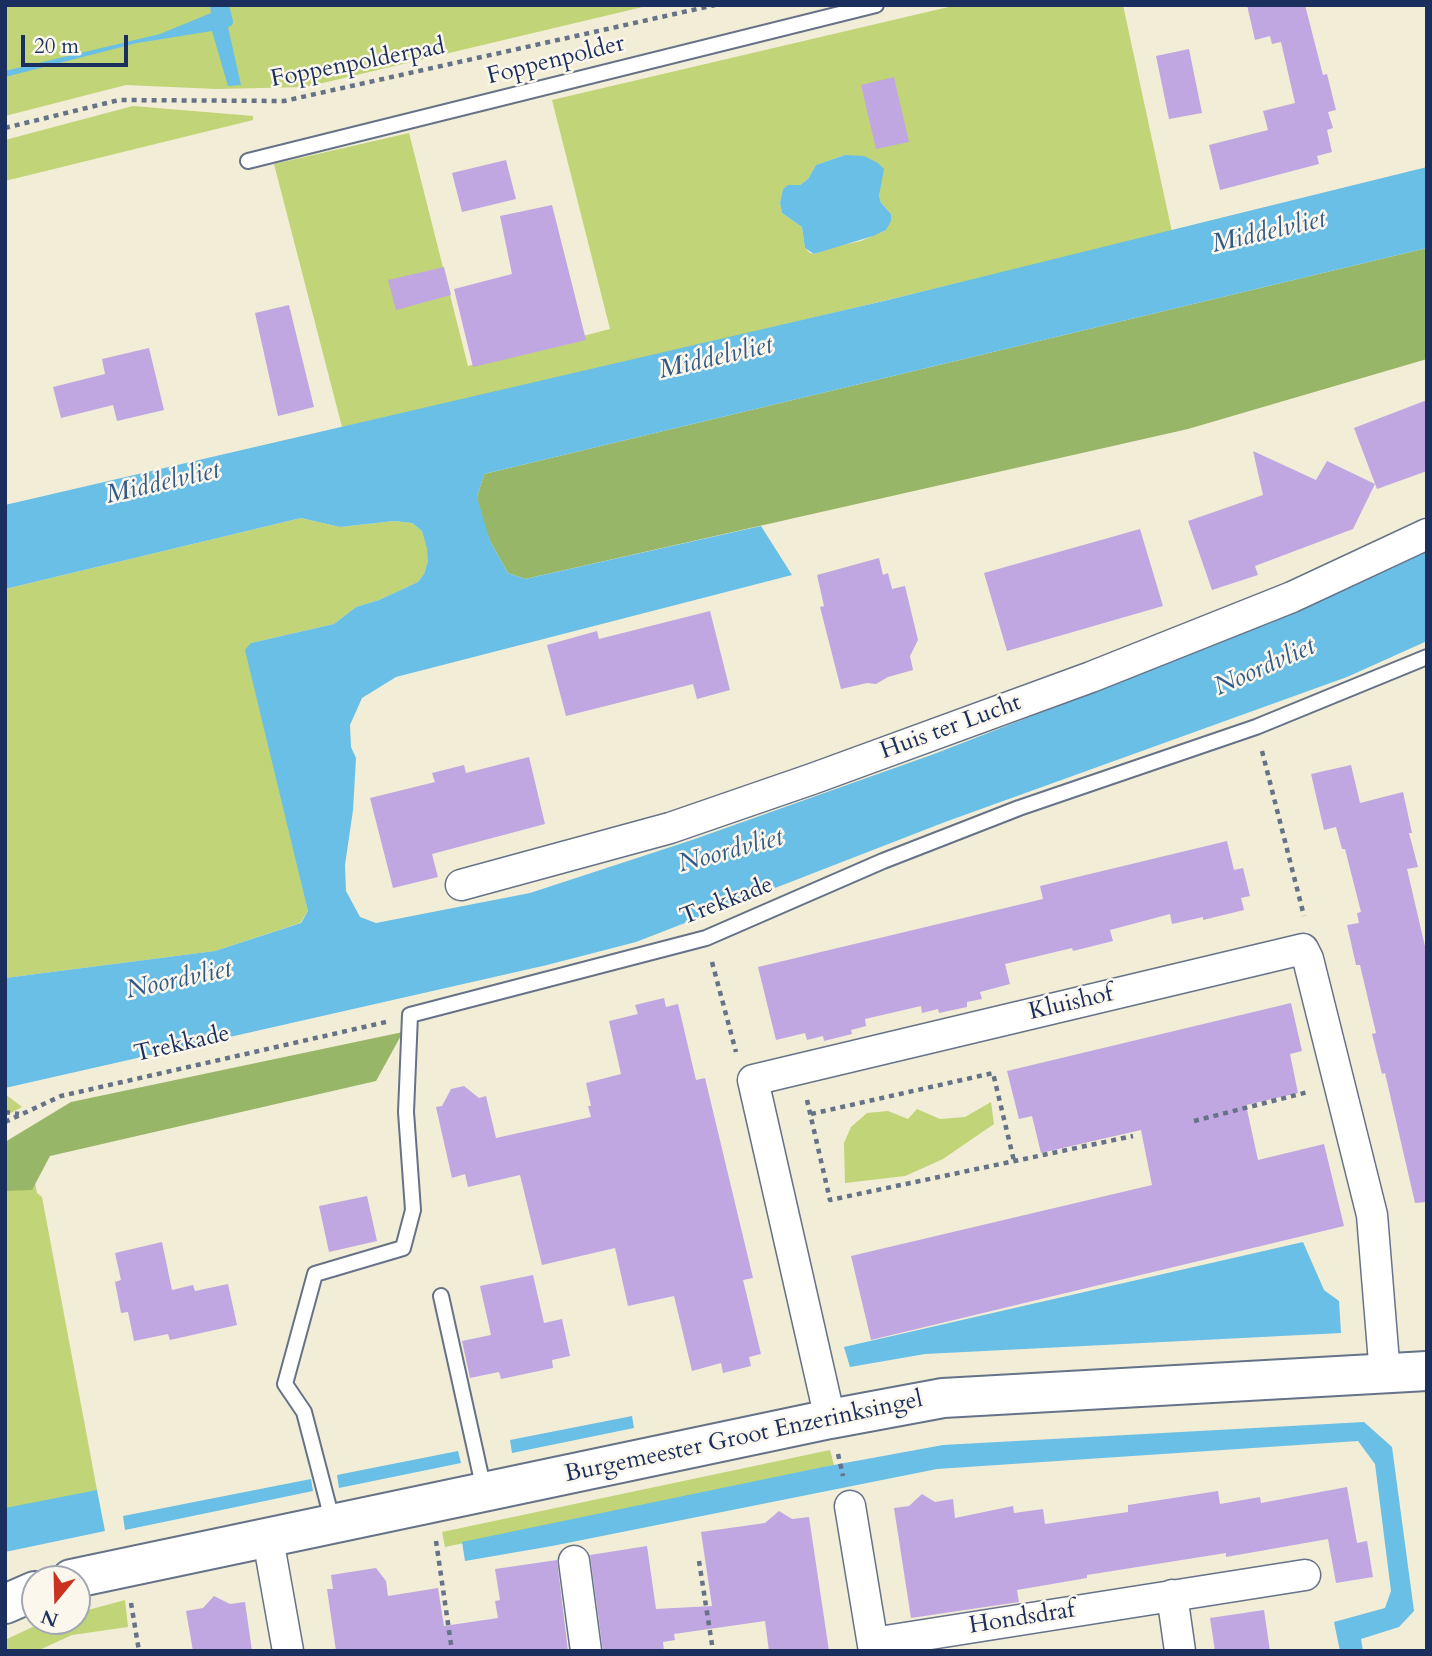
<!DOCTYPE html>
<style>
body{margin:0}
#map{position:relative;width:1432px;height:1656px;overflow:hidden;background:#f2edd6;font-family:Cardo,serif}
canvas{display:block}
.frame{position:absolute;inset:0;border:7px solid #1b2f5e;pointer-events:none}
.north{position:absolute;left:21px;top:1565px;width:70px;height:70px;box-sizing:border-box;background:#fbf7ec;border:2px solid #a1a7b3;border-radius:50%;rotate:199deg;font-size:19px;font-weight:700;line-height:28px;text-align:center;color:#1b2f5e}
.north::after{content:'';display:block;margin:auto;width:24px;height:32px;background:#c8321e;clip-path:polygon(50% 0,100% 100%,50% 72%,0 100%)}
.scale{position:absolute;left:21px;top:35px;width:107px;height:32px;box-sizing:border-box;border:4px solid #1b2f5e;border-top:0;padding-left:9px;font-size:21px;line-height:24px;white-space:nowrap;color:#1b2f5e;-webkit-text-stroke:5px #fbf7ec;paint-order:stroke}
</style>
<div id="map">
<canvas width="1432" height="1656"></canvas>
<div class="frame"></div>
<div class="north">N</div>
<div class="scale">20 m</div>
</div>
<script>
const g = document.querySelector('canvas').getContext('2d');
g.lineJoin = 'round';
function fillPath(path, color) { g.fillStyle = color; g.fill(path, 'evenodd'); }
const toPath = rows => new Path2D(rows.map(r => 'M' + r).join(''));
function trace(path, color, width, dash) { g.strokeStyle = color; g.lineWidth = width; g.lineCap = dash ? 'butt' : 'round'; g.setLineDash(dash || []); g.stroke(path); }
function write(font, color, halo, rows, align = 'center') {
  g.font = font + ' Cardo,serif'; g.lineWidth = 5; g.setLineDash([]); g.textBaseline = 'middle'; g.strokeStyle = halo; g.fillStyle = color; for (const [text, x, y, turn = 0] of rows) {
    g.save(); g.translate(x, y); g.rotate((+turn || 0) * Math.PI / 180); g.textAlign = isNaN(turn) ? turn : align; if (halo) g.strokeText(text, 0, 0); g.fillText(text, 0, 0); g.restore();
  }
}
fillPath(toPath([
 [5,5,651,5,306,87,216,89,126,85,5,116],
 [957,5,1123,5,1172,232,594,370,342,427,274,164,409,133,468,366,610,329,552,100],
 [845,155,883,169,879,196,881,203,891,214,886,230,861,241,833,247,815,254,810,253,805,248,802,227,782,213,780,203,783,189,789,185,800,185,808,179,816,165],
 [133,106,253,116,253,120,5,181,5,140],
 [301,518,340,527,394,521,412,523,422,531,428,548,428,561,424,574,418,582,379,600,356,607,334,624,251,643,308,911,300,923,215,951,5,978,5,589],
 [5,1094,22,1107,5,1116],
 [991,1102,994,1124,943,1159,905,1176,845,1183,844,1143,851,1127,867,1113,888,1111,908,1119,917,1109,940,1119,965,1117],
 [34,1178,37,1193,42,1197,97,1490,5,1552,5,1184],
 [830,1450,834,1465,445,1547,442,1532],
 [125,1600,128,1627,72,1635,37,1651,5,1651,5,1640,41,1623,77,1621,77,1613]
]), '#c1d477');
fillPath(toPath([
 [1427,248,1427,359,1188,429,525,579,508,573,490,541,481,516,477,497,484,474],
 [403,1032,376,1081,50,1156,32,1190,5,1191,5,1142,71,1102]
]), '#98b668');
fillPath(toPath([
 [210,5,223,5,241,85,228,86,212,31,137,43,5,77,5,71,160,34,211,13],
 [845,155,864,156,878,163,884,169,879,196,881,203,891,214,891,221,886,230,873,236,814,254,805,248,802,227,782,213,780,203,783,189,788,185,800,185,808,179,816,165],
 [1427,167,1427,248,484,474,477,497,490,541,508,573,525,579,761,526,792,575,396,677,362,698,350,725,351,747,356,758,353,810,345,865,346,891,360,917,376,923,530,893,692,840,934,754,1158,667,1427,550,1427,641,1347,677,945,822,636,942,547,965,5,1088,5,978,215,951,301,923,308,911,245,650,251,643,334,624,356,607,379,600,418,582,424,574,428,561,427,548,422,531,412,523,394,521,340,527,301,518,5,589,5,505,888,300],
 [1303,1242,1324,1290,1339,1301,1341,1333,925,1354,850,1367,844,1347],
 [632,1416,634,1428,512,1453,510,1440],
 [1364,1422,1392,1447,1414,1611,1399,1627,1361,1639,1363,1651,1340,1651,1334,1622,1385,1608,1391,1591,1375,1464,1358,1441,937,1469,552,1546,465,1561,462,1542,823,1467,943,1445],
 [458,1451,461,1463,339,1488,337,1475],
 [311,1479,313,1491,125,1530,123,1516],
 [97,1490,105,1531,5,1552,5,1508]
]), '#69bfe6');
trace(toPath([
 [216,25,228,22,224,5]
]), '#69bfe6', 10);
fillPath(toPath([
 [1247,5,1305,5,1323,75,1327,74,1336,110,1328,112,1333,128,1327,130,1332,152,1317,156,1319,164,1220,190,1209,145,1268,130,1263,111,1295,103,1281,42,1272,44,1270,36,1255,40],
 [1189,49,1202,113,1169,119,1156,56],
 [894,77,909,142,876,149,861,85],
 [506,160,516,199,462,212,452,173],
 [552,205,586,340,473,367,454,289,512,274,500,216],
 [444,267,451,295,396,310,388,280],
 [289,305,314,407,278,416,255,313],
 [149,348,164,410,117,421,113,405,61,418,53,387,105,374,102,359],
 [1427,400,1427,471,1377,489,1354,428],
 [1253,451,1316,480,1327,461,1375,484,1353,529,1255,566,1258,575,1212,590,1188,521,1263,495],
 [1140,529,1163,606,1007,651,984,573],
 [879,558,883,575,888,573,892,589,905,586,918,640,910,656,913,670,888,677,876,684,867,683,841,689,820,607,824,606,817,575],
 [710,611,730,690,697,699,693,684,566,716,547,645,597,631,599,639],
 [529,757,545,824,432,854,438,877,393,888,370,798,435,782,432,773,464,765,466,773],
 [1351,765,1360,803,1403,792,1412,833,1409,833,1418,867,1407,869,1427,955,1427,1202,1415,1203,1385,1073,1382,1074,1372,1034,1376,1033,1360,965,1356,965,1347,925,1359,923,1357,913,1361,912,1345,849,1342,849,1336,827,1324,830,1311,774],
 [1227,841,1234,870,1243,868,1250,896,1241,898,1244,910,1203,920,1203,917,1172,924,1170,914,1110,930,1113,941,1073,951,1072,948,1005,964,1010,984,980,992,982,999,967,1002,967,1007,939,1013,938,1009,922,1013,921,1006,865,1019,866,1026,851,1030,852,1034,824,1041,823,1036,807,1040,805,1033,776,1040,758,967,1043,899,1040,886],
 [664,998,666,1007,678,1004,696,1080,705,1078,753,1278,743,1280,761,1354,749,1357,751,1366,723,1373,721,1363,692,1371,674,1296,628,1306,615,1248,542,1265,520,1175,468,1187,465,1174,452,1178,436,1107,442,1106,451,1089,464,1086,479,1098,486,1096,496,1138,591,1117,588,1106,591,1106,586,1083,621,1074,609,1021,638,1014,635,1005],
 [1291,1003,1302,1051,1290,1054,1298,1093,1246,1105,1258,1160,1324,1144,1344,1226,871,1340,851,1256,1152,1185,1141,1130,1041,1153,1032,1116,1019,1119,1007,1071],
 [367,1196,377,1241,329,1252,319,1206],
 [162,1242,172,1290,193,1285,195,1291,228,1284,237,1325,170,1340,168,1334,134,1341,128,1312,121,1313,115,1282,121,1280,115,1253],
 [533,1275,544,1323,562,1319,570,1356,552,1360,553,1368,501,1379,499,1372,470,1378,462,1341,491,1335,480,1286],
 [1347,1487,1357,1543,1367,1541,1373,1577,1336,1583,1328,1539,1226,1557,1226,1553,1087,1575,1087,1578,1017,1590,1019,1602,911,1618,894,1508,909,1506,922,1494,935,1502,953,1499,955,1518,1013,1506,1014,1513,1043,1509,1045,1524,1128,1512,1128,1505,1218,1491,1220,1504,1260,1497,1261,1503],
 [779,1511,792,1519,809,1517,829,1651,769,1651,765,1621,674,1634,675,1640,663,1642,664,1651,603,1651,590,1555,647,1546,656,1609,712,1606,701,1532,765,1523],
 [557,1560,568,1651,336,1651,327,1589,333,1589,331,1575,376,1568,386,1581,388,1596,438,1588,444,1626,498,1618,495,1601,500,1600,495,1569],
 [214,1596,230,1604,245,1602,252,1651,193,1651,186,1611,203,1608],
 [1264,1610,1270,1651,1215,1651,1210,1618]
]), '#c0a7e2');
const lane = toPath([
 [248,161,876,5],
 [441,1296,484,1490],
 [333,1523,304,1412,285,1384,315,1274,403,1248,413,1210,406,1112,410,1015,706,938,883,861,1019,808,1256,727,1427,657]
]);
const street = toPath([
 [461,885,670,828,812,779,1091,677,1292,597,1427,534],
 [830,1419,753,1080,1303,949,1308,959,1372,1215,1385,1375],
 [850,1506,874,1651],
 [268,1539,288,1651],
 [574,1561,586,1651],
 [1172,1595,1180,1651],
 [873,1643,1305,1575]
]);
const secondary = toPath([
 [71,1579,830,1419,943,1398,1427,1371],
 [5,1604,35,1591]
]);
trace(lane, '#667288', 18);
trace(street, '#667288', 33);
trace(secondary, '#667288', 42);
trace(toPath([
 [5,128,119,100,284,101,715,5],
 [1262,751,1304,916],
 [712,962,736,1052],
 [807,1100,830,1200,1133,1136],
 [5,1112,19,1114],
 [811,1114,993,1073,1014,1161],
 [1194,1121,1308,1092],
 [5,1122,61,1096,386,1022],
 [838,1454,843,1476],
 [436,1541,452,1651],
 [699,1561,713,1651],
 [131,1603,139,1651]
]), '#667288', 4.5, [5, 5]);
trace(lane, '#fff', 14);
trace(street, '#fff', 30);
trace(secondary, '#fff', 38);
write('24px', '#1b2f5e', '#fbf7ec', [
 ["Foppenpolder",556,61,-14],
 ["Foppenpolderpad",358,64,-11],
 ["Huis ter Lucht",951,728,-20],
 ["Trekkade",727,902,-21],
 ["Kluishof",1071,1004,-13],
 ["Trekkade",182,1045,-13],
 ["Burgemeester Groot Enzerinksingel",744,1438,-12],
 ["Hondsdraf",1022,1619,-9]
]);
write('italic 26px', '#325a87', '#fbf7ec', [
 ["Middelvliet",1269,233,-13],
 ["Middelvliet",716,359,-13],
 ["Middelvliet",163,484,-13],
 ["Noordvliet",1265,668,-24],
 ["Noordvliet",731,852,-15],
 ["Noordvliet",179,981,-12]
]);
</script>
